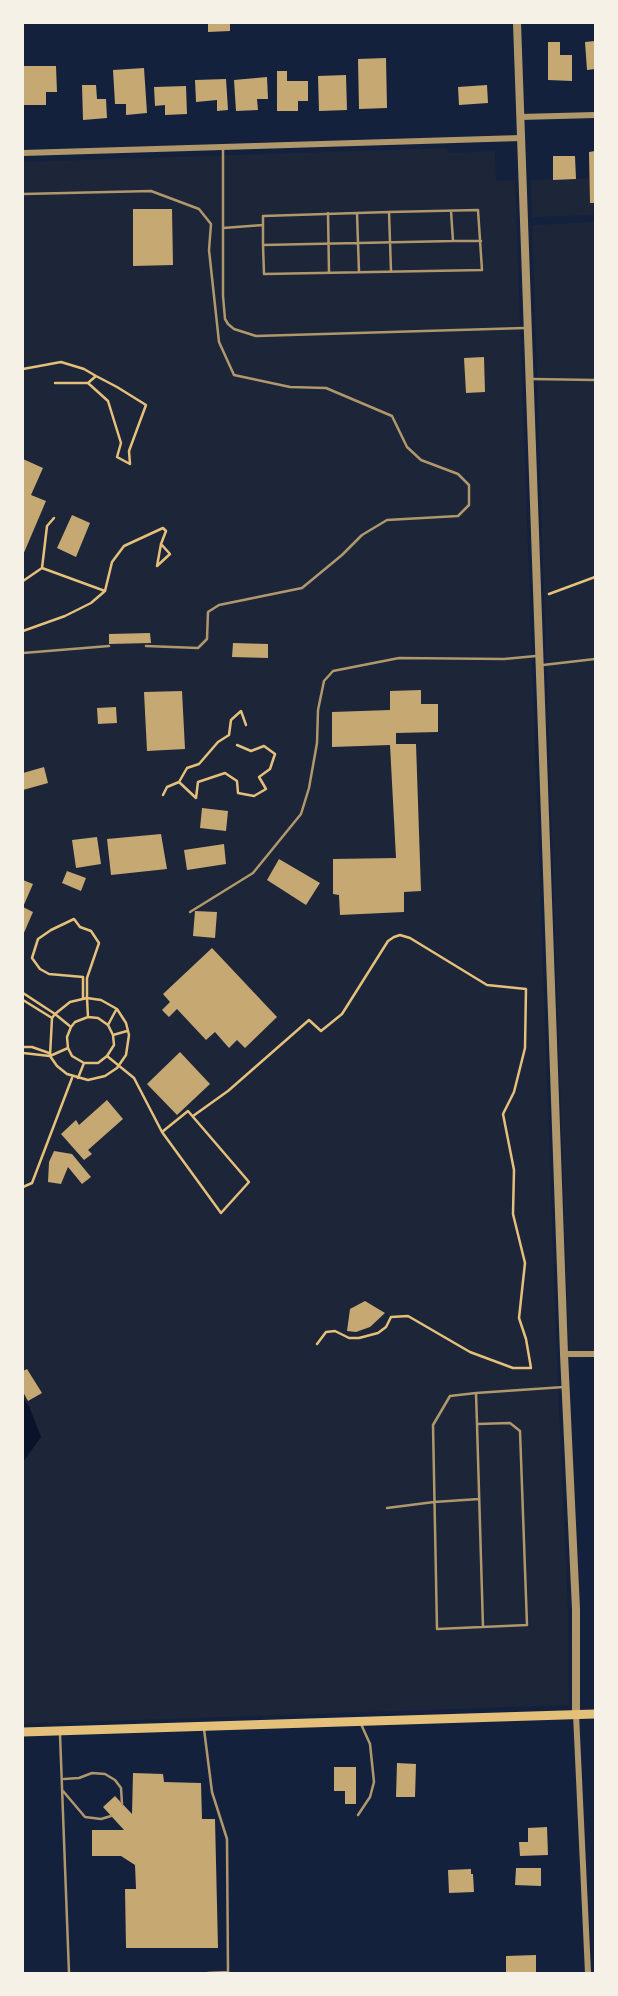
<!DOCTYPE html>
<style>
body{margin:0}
#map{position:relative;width:618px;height:1996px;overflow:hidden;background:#14213d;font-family:"Space Grotesk",sans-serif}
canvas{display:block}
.frame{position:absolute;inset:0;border:24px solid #f6f1e7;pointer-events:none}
</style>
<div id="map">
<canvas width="618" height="1996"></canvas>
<div class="frame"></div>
</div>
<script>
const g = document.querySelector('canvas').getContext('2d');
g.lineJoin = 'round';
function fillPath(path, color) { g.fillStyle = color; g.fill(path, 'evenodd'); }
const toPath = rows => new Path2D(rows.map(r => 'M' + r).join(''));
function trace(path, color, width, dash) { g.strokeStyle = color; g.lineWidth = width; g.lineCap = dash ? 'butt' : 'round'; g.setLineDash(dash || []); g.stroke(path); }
fillPath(toPath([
 [446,148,450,153,495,151,496,181,515,180,557,1363,568,1609,569,1705,23,1724,23,162],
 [595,178,595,215,532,217,531,180],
 [595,222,595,1357,569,1359,532,225]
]), '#1d2539');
fillPath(toPath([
 [23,1398,29,1406,41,1437,23,1462]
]), '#0b132b');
fillPath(toPath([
 [208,23,230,23,230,31,208,32],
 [595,41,595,69,587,70,585,42],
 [548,42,560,42,560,55,572,55,572,81,548,80],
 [386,58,387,108,359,109,358,59],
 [23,66,56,66,57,92,46,92,46,105,23,105],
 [144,68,147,113,126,115,126,104,115,104,113,70],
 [277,71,287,71,287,81,308,81,308,101,298,101,298,111,277,111],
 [346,75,347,110,319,111,318,76],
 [267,77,268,99,257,99,258,110,236,111,234,80],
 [226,79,228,110,217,111,217,100,196,102,195,80],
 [82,85,96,85,97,99,106,99,107,118,83,120],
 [487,85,488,103,459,105,458,87],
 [186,86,187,114,165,115,165,105,155,106,154,87],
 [595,151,595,203,590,203,589,152],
 [553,156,575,156,576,179,553,180],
 [133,209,172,209,173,265,133,266],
 [484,357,485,392,466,393,464,358],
 [23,459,43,468,31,495,46,501,23,555],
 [72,515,90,523,76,557,57,548],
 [150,633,151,643,109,644,109,634],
 [233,643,268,644,268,658,232,657],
 [421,690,421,704,438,704,438,732,396,733,396,744,416,744,421,891,404,892,404,912,340,915,339,895,333,894,333,859,396,858,390,745,332,747,332,712,390,710,390,691],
 [182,691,185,749,147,751,144,692],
 [116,707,117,723,98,724,97,708],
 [44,767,48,783,23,790,23,773],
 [202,808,228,811,226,831,200,828],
 [161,834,167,869,111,875,107,839],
 [97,837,101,864,76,868,72,840],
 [224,844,226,864,187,870,184,850],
 [279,859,320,883,306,905,267,880],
 [67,871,86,878,81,891,62,883],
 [23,880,33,884,23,907,33,912,23,935],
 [195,911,217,912,215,938,193,936],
 [212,948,277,1017,245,1048,237,1040,229,1048,215,1032,206,1040,177,1009,169,1017,162,1010,170,1002,163,994],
 [180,1052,210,1084,177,1115,147,1084],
 [107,1100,123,1119,88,1150,92,1154,84,1160,61,1134,76,1120,79,1125],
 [54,1151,72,1154,91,1177,82,1184,68,1167,61,1184,48,1182,49,1162],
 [365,1301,385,1313,370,1327,356,1332,347,1331,350,1309],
 [27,1369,42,1393,28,1401,23,1392,23,1371],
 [397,1763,416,1764,415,1797,396,1797],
 [334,1767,356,1767,356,1804,345,1804,345,1791,334,1791],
 [133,1773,163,1774,164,1782,201,1783,202,1819,215,1819,218,1948,126,1948,125,1889,136,1889,135,1865,121,1856,92,1856,92,1830,124,1830,103,1807,115,1796,132,1814],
 [547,1827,548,1855,520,1856,519,1842,528,1842,528,1828],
 [516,1868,541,1868,541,1886,515,1885],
 [471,1869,471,1874,473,1874,474,1892,449,1893,448,1870],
 [536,1955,536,1973,506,1973,506,1956]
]), '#c6a872');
trace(toPath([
 [23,369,61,362,84,369,96,376,117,387,146,405,129,451,130,464,117,457,121,443,108,401,88,383,96,376],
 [55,383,88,383],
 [23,581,42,568,47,526,54,518],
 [105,591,112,562,124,546,163,528,166,531,161,544,157,566,170,554,161,544],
 [549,594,595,577],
 [23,631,65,616,91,603,105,591,42,568],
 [179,782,196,798,198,782,225,773,237,781,238,793,254,796,266,789,259,777,270,769,275,754,264,746,251,751,237,745],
 [163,795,167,787,179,782,187,768,199,764,218,742,229,735,231,720,241,711,246,725],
 [23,993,55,1014,70,1002,87,998,87,978,99,943,91,931,80,927,74,919,51,930,38,939,32,958,40,969,49,974,83,977,83,998],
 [23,1000,52,1018],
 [71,1027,67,1037,68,1048,50,1056,57,1066,67,1074,88,1080,105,1076,117,1068,126,1055,129,1035,126,1023,117,1009,101,1000,87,998,88,1017,98,1018,108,1025],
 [113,1035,108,1025,116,1010],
 [23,1047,32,1047,49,1053],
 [68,1048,72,1056,84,1063,78,1078],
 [23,1053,50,1056,52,1018,55,1014,71,1027,75,1022,88,1017],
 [107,1056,114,1045,113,1035,127,1031],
 [84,1063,98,1063,107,1056,134,1078,162,1132,221,1213,249,1182,188,1111,162,1132],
 [193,1116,228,1091,309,1020,321,1031,342,1014,388,941,394,937,400,935,410,938,487,985,526,989,525,1048,514,1092,503,1114,514,1170,513,1214,525,1263,519,1318,526,1339,531,1368,513,1368,470,1352,408,1316,391,1317,386,1327,378,1333,359,1338,349,1338,335,1331,326,1332,317,1344],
 [23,1187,32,1183,72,1078]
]), '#e5c07b', 2.5);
trace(toPath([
 [223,149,223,296,225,319,228,324,234,329,256,336,525,328],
 [23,194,151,191,199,209,211,224,209,250,219,342,234,375,290,387,326,388,392,416,407,447,421,460,458,474,469,485,469,505,458,516,387,520,362,535,342,555,302,588,219,605,208,612,207,639,198,648,146,646],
 [389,212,478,210,482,270,264,274,263,245,453,241,451,211],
 [328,213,329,273],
 [357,213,389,212,391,271],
 [223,228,263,225],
 [453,241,481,241],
 [263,244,263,216,357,213,359,272],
 [532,379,595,380],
 [23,653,109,646],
 [543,665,595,659],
 [190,912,253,873,301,814,309,788,317,743,318,710,324,681,333,671,399,658,504,659,536,656],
 [476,1393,477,1424,510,1423,520,1431,527,1625,437,1629,433,1425,450,1396,476,1393,564,1387],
 [477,1424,483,1627],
 [387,1508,434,1502,479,1499],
 [204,1729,212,1792,227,1839,228,1972,208,1973],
 [60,1734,69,1973],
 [64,1779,79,1778,92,1773,105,1774,115,1780,121,1788,122,1804],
 [63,1791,85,1817,101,1819,111,1816],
 [358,1815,370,1797,374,1782,370,1744,361,1724]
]), '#b1986c', 2.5);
trace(toPath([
 [520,117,595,115],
 [23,153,521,138],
 [564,1354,595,1354],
 [576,1714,588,1973]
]), '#b1986c', 6);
trace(toPath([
 [517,23,564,1354,576,1609,576,1714]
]), '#b1986c', 8);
trace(toPath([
 [23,1732,595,1714]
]), '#e5c07b', 9);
</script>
